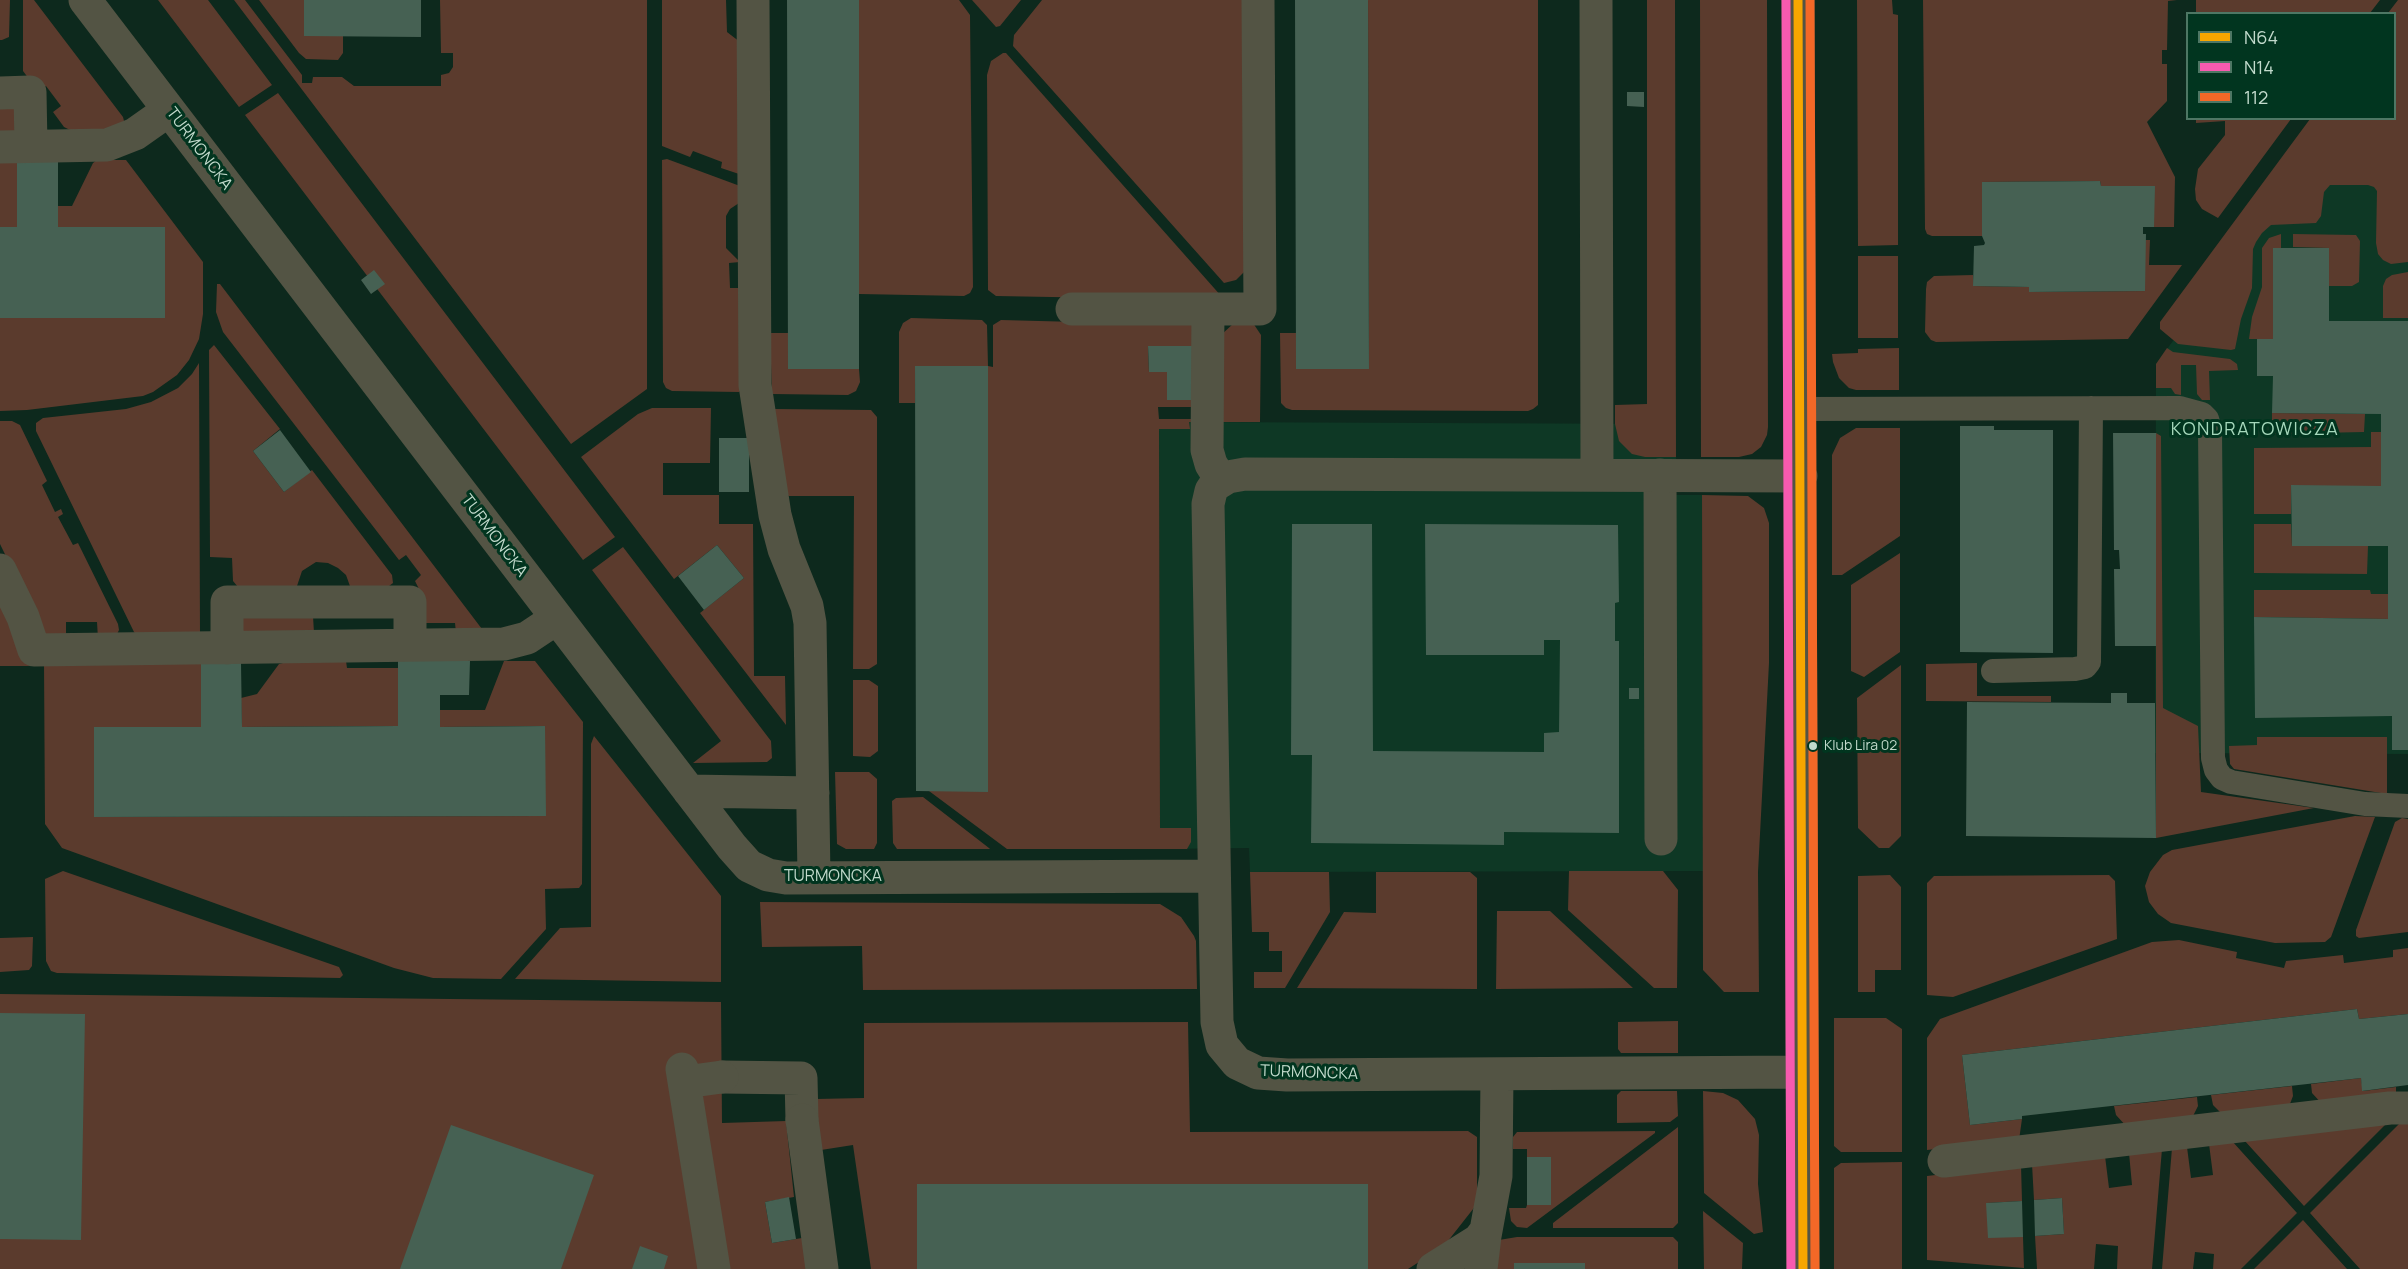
<!DOCTYPE html>
<style>
body{margin:0}
#map{position:relative;width:2408px;height:1269px;overflow:hidden;background:#0d291d;font-family:Manrope,sans-serif}
canvas{display:block}
.legend{position:absolute;left:2186px;top:12px;width:210px;height:108px;box-sizing:border-box;background:#01351f;border:2px solid #4e7764;margin:0;padding:8px 10px;list-style:none;font-size:18px;color:#c2dacc}
.legend li{display:flex;align-items:center;gap:12px;height:30px}
.legend b{width:30px;border:2px solid #4e7764}
</style>
<div id="map">
<canvas width="2408" height="1269"></canvas>
<ul class="legend">
<li><b style="height:8px;background:#f7a600"></b>N64</li>
<li><b style="height:8px;background:#f75aaf"></b>N14</li>
<li><b style="height:8px;background:#f36827"></b>112</li>
</ul>
</div>
<script>
const g = document.querySelector('canvas').getContext('2d');
g.lineJoin = 'round';
function fillPath(path, color) { g.fillStyle = color; g.fill(path, 'evenodd'); }
const toPath = rows => new Path2D(rows.map(r => 'M' + r).join(''));
function trace(path, color, width, dash) { g.strokeStyle = color; g.lineWidth = width; g.lineCap = dash ? 'butt' : 'round'; g.setLineDash(dash || []); g.stroke(path); }
function write(font, color, halo, rows, align = 'center') {
  g.font = font + ' Manrope,sans-serif'; g.lineWidth = 6; g.setLineDash([]); g.textBaseline = 'middle'; g.strokeStyle = halo; g.fillStyle = color; for (const [text, x, y, turn = 0] of rows) {
    g.save(); g.translate(x, y); g.rotate((+turn || 0) * Math.PI / 180); g.textAlign = isNaN(turn) ? turn : align; if (halo) g.strokeText(text, 0, 0); g.fillText(text, 0, 0); g.restore();
  }
}
fillPath(toPath([
 [2408,21,2408,754,2155,753,2156,364,2336,119,2394,118],
 [1189,422,1676,424,1676,495,1702,495,1703,871,1250,872,1249,848,1160,849,1159,429,1189,429]
]), '#0e3825');
fillPath(toPath([
 [0,0,10,0,9,37,2,40,0,40],
 [23,0,34,0,123,117,124,121,107,133,72,131,64,127,53,112,61,106,46,86,38,91,23,71],
 [158,0,208,0,272,85,239,107],
 [234,0,245,0,302,75,302,83,312,83,313,77,342,77,354,86,441,86,441,75,449,73,453,67,453,53,441,53,440,0,647,0,647,389,571,444],
 [259,0,304,0,304,36,343,36,343,53,338,60,306,59,299,53],
 [662,0,726,0,727,32,740,42,742,175,721,168,722,162,693,151,690,157,662,146],
 [859,0,959,0,970,15,973,287,970,293,964,296,859,294],
 [972,0,1021,0,1000,26,996,27],
 [1042,0,1248,0,1245,271,1236,280,1224,283,1013,46,1014,35],
 [1368,0,1538,0,1538,405,1533,409,1528,411,1292,410,1286,408,1281,403,1280,333,1296,333,1296,369,1369,368],
 [1647,0,1675,0,1676,457,1645,457,1632,454,1619,441,1615,424,1615,405,1647,404],
 [1700,0,1767,0,1768,427,1767,435,1761,447,1752,454,1739,457,1701,457],
 [1857,0,1892,0,1893,14,1898,15,1898,245,1858,246],
 [1923,0,2177,0,2168,1,2167,50,2162,50,2162,64,2167,64,2167,101,2147,122,2175,177,2174,227,2154,227,2154,186,2101,186,2100,181,1982,182,1982,236,1932,236,1927,234,1925,229],
 [2196,0,2380,0,2370,13,2196,14],
 [2398,0,2408,0,2408,262,2391,264,2383,260,2378,254,2376,243,2377,191,2374,187,2368,185,2330,185,2324,192,2321,216,2316,223,2271,225,2262,233,2256,242,2253,249,2252,288,2241,319,2235,349,2231,350,2178,344,2160,329,2160,322,2310,119,2394,118,2394,14,2388,13],
 [1003,53,1006,53,1222,297,1217,300,996,296,988,290,987,75,991,61],
 [278,93,615,537,583,560,245,115],
 [0,105,18,105,18,133,0,133],
 [2196,119,2291,119,2218,218,2202,209,2196,200,2195,189,2198,169,2225,135,2225,121,2196,123],
 [667,159,740,186,739,203,730,209,726,216,726,248,740,262,729,263,730,288,743,288,741,390,739,392,672,391,666,388,663,382,662,160],
 [0,160,17,160,17,227,0,227],
 [97,160,126,160,203,262,203,314,199,339,189,360,177,375,153,392,143,396,27,410,0,411,0,318,165,227,58,227,58,206,72,206,93,163],
 [2281,234,2281,248,2273,248,2273,339,2249,339,2252,317,2262,287,2262,248,2269,238],
 [2293,234,2356,235,2360,241,2359,282,2352,286,2329,286,2329,248,2293,247],
 [2145,240,2150,240,2149,265,2182,265,2128,339,1936,342,1931,340,1925,332,1926,289,1927,282,1934,276,1973,275,1974,286,2029,287,2029,292,2145,291],
 [1858,256,1898,256,1898,338,1858,338],
 [2408,272,2408,318,2383,318,2383,286,2386,279,2392,275],
 [217,284,220,284,485,633,456,633,455,623,423,623,421,593,415,581,421,575,406,555,399,560,223,332,216,312],
 [911,318,982,320,987,325,988,366,993,367,993,325,1001,320,1193,325,1195,346,1148,347,1149,372,1167,372,1167,399,1195,400,1191,407,1158,407,1159,419,1191,419,1195,422,1189,422,1190,429,1159,429,1160,828,1191,828,1191,842,1187,849,1007,849,929,791,988,791,988,367,915,366,915,403,899,403,899,332,903,323],
 [1234,323,1253,323,1261,335,1260,422,1222,422,1221,335],
 [770,333,788,333,788,369,859,369,860,382,856,391,848,395,772,394],
 [214,345,280,429,253,451,284,492,312,470,392,575,393,583,389,586,351,589,346,575,338,568,328,563,316,562,302,571,296,589,238,587,233,581,232,558,210,557,209,350],
 [1899,348,1899,390,1856,390,1849,388,1839,378,1833,362,1832,354,1858,353,1858,349],
 [2167,348,2173,352,2230,359,2237,364,2238,370,2209,371,2210,400,2202,400,2197,394,2196,365,2181,365,2181,395,2175,394,2171,388,2156,388,2156,364],
 [199,363,200,634,138,636,134,632,36,431,36,423,43,418,126,409,151,402,178,388,192,374],
 [652,408,711,408,710,463,663,463,663,495,719,495,719,524,753,524,754,676,785,676,786,725,700,613,744,578,717,545,674,579,581,457,638,414],
 [774,409,871,410,877,417,877,664,869,669,853,669,854,496,789,496,784,493],
 [2272,413,2365,414,2364,432,2272,434],
 [0,421,12,421,20,425,47,481,42,485,55,512,61,509,63,514,58,517,73,545,78,543,118,624,119,630,116,636,98,639,97,622,66,622,66,639,48,638,40,626,0,544],
 [1856,428,1900,428,1900,536,1842,575,1832,575,1832,455,1840,438],
 [2371,432,2381,432,2381,486,2291,486,2291,514,2254,514,2254,448,2371,447],
 [2156,433,2161,436,2163,708,2198,726,2201,792,2314,808,2156,838],
 [1702,495,1748,496,1764,508,1769,523,1769,663,1758,872,1759,992,1724,992,1703,970],
 [2254,524,2291,524,2292,546,2368,546,2367,574,2254,573],
 [623,547,771,741,772,758,767,762,693,763,721,741,592,570],
 [1900,553,1900,652,1864,677,1851,671,1851,585],
 [2254,590,2370,590,2371,594,2388,594,2388,619,2254,617],
 [0,594,25,651,29,666,0,666],
 [239,616,313,616,314,633,239,634],
 [201,661,201,727,94,727,94,817,545,816,545,726,440,727,440,710,485,710,504,661,535,661,583,722,582,884,579,888,545,889,546,929,501,979,433,978,394,968,62,848,45,824,44,662],
 [346,661,347,668,399,668,398,726,242,727,241,698,257,694,279,664,287,662],
 [1977,663,1977,696,2051,696,2051,702,1926,701,1926,664],
 [1901,665,1901,836,1889,848,1879,848,1858,828,1857,698],
 [853,680,869,680,878,686,878,751,870,757,853,756],
 [594,736,721,896,721,982,515,979,560,928,591,927,591,744],
 [2257,737,2387,737,2387,794,2234,769,2230,764,2229,746,2257,745],
 [835,772,869,772,877,779,877,843,874,849,846,849,837,844],
 [923,797,989,848,990,849,897,849,893,843,892,801,896,798],
 [2355,816,2375,817,2331,937,2325,942,2275,943,2171,923,2158,914,2149,902,2145,886,2150,872,2163,855,2172,850],
 [2402,818,2408,819,2408,932,2359,938,2356,936,2356,930,2395,822],
 [63,871,339,967,343,975,340,978,57,973,51,971,46,961,45,879],
 [1569,871,1663,871,1678,890,1677,988,1654,988,1568,910],
 [1329,872,1330,912,1285,988,1254,988,1254,972,1282,972,1282,951,1269,951,1269,932,1252,932,1250,872],
 [1376,872,1470,872,1477,878,1477,989,1297,988,1344,912,1376,913],
 [1890,875,1901,887,1901,970,1875,970,1875,992,1858,992,1858,876],
 [2109,875,2115,881,2117,939,1953,997,1927,995,1927,883,1934,876],
 [760,902,1160,904,1181,917,1194,936,1196,941,1197,989,863,990,862,946,762,947],
 [1497,911,1550,911,1633,988,1496,989],
 [33,937,32,966,29,970,0,972,0,938],
 [2179,940,2237,952,2236,958,2284,968,2286,961,2343,955,2344,963,2393,957,2393,950,2408,948,2408,1014,2359,1019,2357,1009,1962,1055,1970,1125,2022,1119,2019,1140,1927,1150,1927,1038,1940,1019,2152,942],
 [0,994,721,1002,722,1123,786,1121,794,1197,765,1202,772,1243,802,1238,807,1269,0,1269],
 [1834,1018,1886,1018,1902,1029,1902,1152,1841,1152,1834,1146],
 [1678,1021,1678,1053,1621,1053,1618,1049,1618,1022],
 [1188,1022,1190,1132,1468,1131,1477,1137,1477,1204,1444,1246,1408,1269,1368,1269,1367,1184,917,1184,917,1269,871,1269,853,1145,821,1150,816,1099,864,1098,864,1023],
 [2361,1078,2363,1091,2396,1087,2396,1092,2323,1105,2312,1093,2311,1084],
 [2292,1086,2293,1096,2288,1109,2224,1116,2213,1105,2211,1095],
 [1621,1091,1677,1091,1678,1116,1670,1122,1617,1123,1617,1095],
 [1703,1091,1723,1093,1738,1100,1755,1119,1759,1135,1758,1184,1763,1232,1754,1234,1704,1193],
 [2197,1097,2198,1106,2191,1120,2127,1127,2116,1115,2114,1106],
 [2408,1120,2408,1269,2360,1269,2310,1213,2402,1121],
 [2387,1123,2304,1206,2244,1140],
 [1678,1127,1678,1223,1673,1228,1553,1228,1553,1223],
 [1655,1131,1655,1133,1527,1228,1517,1227,1511,1221,1509,1208,1526,1208,1527,1205,1551,1204,1551,1157,1527,1157,1527,1149,1513,1149,1513,1137,1517,1132],
 [2232,1141,2297,1213,2241,1269,2213,1269,2214,1254,2195,1252,2193,1269,2162,1269,2172,1148,2187,1147,2191,1178,2213,1175,2209,1144],
 [2162,1149,2152,1269,2117,1269,2118,1246,2096,1244,2094,1269,2037,1269,2035,1236,2064,1234,2062,1198,2034,1200,2032,1164,2105,1156,2109,1188,2132,1185,2129,1153],
 [1902,1162,1902,1269,1834,1269,1834,1168,1841,1163],
 [2021,1165,2022,1201,1987,1203,2023,1237,2024,1268,1927,1260,1927,1176],
 [1703,1211,1743,1243,1742,1269,1704,1269],
 [2303,1220,2347,1269,2254,1269],
 [1517,1237,1673,1237,1678,1242,1678,1269,1585,1269,1585,1263,1514,1263,1514,1269,1490,1269,1499,1240]
]), '#5b3b2d');
fillPath(toPath([
 [304,0,421,0,421,37,304,36],
 [787,0,859,0,859,369,788,369],
 [1295,0,1368,0,1369,369,1296,369],
 [1627,92,1644,92,1644,107,1627,106],
 [17,161,58,161,58,227,165,227,165,318,0,318,0,227,17,227],
 [2100,181,2101,186,2155,186,2154,227,2143,227,2143,234,2146,234,2145,291,2029,292,2029,287,1973,286,1974,246,1984,245,1985,243,1982,236,1982,182],
 [2273,248,2329,248,2329,321,2408,321,2408,750,2392,750,2392,716,2255,718,2254,617,2388,619,2388,546,2292,546,2291,485,2381,486,2381,414,2272,413,2273,376,2257,376,2257,339,2273,339],
 [374,270,385,284,371,294,361,280],
 [1148,346,1195,346,1195,400,1167,400,1167,372,1149,372],
 [915,366,988,366,988,792,916,791],
 [1960,426,1994,426,1994,430,2053,430,2053,653,1960,652],
 [280,430,311,472,284,492,253,451],
 [2113,433,2156,433,2156,646,2115,646,2114,569,2120,569,2119,550,2114,550],
 [719,438,749,438,749,492,719,492],
 [1292,524,1372,524,1373,751,1544,752,1544,733,1559,732,1560,640,1544,640,1544,655,1426,655,1425,524,1618,525,1619,602,1615,603,1615,641,1619,641,1619,833,1504,832,1504,845,1311,843,1312,755,1291,755],
 [717,545,744,578,704,610,678,576],
 [201,661,241,663,242,727,398,726,398,661,470,661,469,695,440,695,440,727,545,726,546,816,94,817,94,727,201,727],
 [1629,688,1639,688,1639,699,1629,699],
 [2111,693,2127,693,2127,703,2155,703,2156,838,1966,836,1967,702,2111,703],
 [2357,1009,2359,1019,2408,1014,2408,1085,2362,1091,2361,1078,2022,1116,2022,1119,1970,1125,1962,1055],
 [0,1013,85,1014,81,1240,0,1239],
 [451,1125,594,1175,561,1269,400,1269],
 [1527,1157,1551,1157,1551,1205,1527,1205],
 [917,1184,1368,1184,1368,1269,917,1269],
 [789,1197,796,1239,772,1243,765,1202],
 [2062,1198,2064,1234,2035,1236,2034,1200],
 [2022,1201,2023,1237,1988,1238,1986,1203],
 [640,1246,668,1256,664,1269,632,1269],
 [1514,1263,1585,1263,1585,1269,1514,1269]
]), '#466153');
trace(toPath([
 [1801,409,2180,408,2202,414,2207,419,2210,430,2213,758,2216,770,2222,778,2231,782,2365,804,2408,806],
 [1993,671,2075,669,2085,667,2089,662,2091,408]
]), '#535444', 24);
trace(toPath([
 [1660,475,1661,839],
 [722,1077,801,1078,802,1120]
]), '#535444', 33);
trace(toPath([
 [85,0,732,847,749,866,768,875,786,878,1214,876],
 [753,0,755,385,775,515,784,549,807,606,810,623,814,877],
 [1596,0,1597,475],
 [1798,0,1803,1269],
 [0,93,30,92,31,146],
 [0,147,107,145,135,134,169,110],
 [1072,309,1260,309,1258,0],
 [1208,309,1207,450,1211,464,1221,480],
 [1801,476,1245,474,1228,477,1215,485,1211,491,1208,504,1217,1022,1222,1045,1237,1063,1258,1073,1287,1075,1802,1072],
 [0,570,23,617,34,650,504,644,527,638,557,618],
 [227,648,227,602,410,602,410,645],
 [689,791,813,793],
 [682,1069,714,1269],
 [685,1082,722,1077],
 [802,1120,822,1269],
 [1944,1161,2390,1108,2408,1108],
 [1433,1269,1479,1240,1485,1232],
 [1481,1269,1485,1236,1496,1176,1497,1074]
]), '#535444', 33);
trace(toPath([
 [1798,0,1803,1269]
]), '#f7a600', 9);
trace(toPath([
 [1786,0,1791,1269]
]), '#f75aaf', 9);
trace(toPath([
 [1810,0,1815,1269]
]), '#f36827', 9);
for (const [x, y, r, color] of [
 [1813,746,5,"#c2dacc"]
]) { const dot = new Path2D(); dot.arc(x, y, r, 0, 2 * Math.PI); g.fillStyle = color; g.fill(dot); trace(dot, '#01351f', 2); }
write('14px', '#c2dacc', '#01351f', [
 ["Klub Lira 02",1824,746]
], 'left');
write('16px', '#c2dacc', '#01351f', [
 ["TURMONCKA",199,149,53],
 ["TURMONCKA",494,536,53],
 ["TURMONCKA",833,877],
 ["TURMONCKA",1309,1073,2]
]);
g.letterSpacing = '1.5px';
write('18px', '#a6d8bc', '#01351f', [
 ["KONDRATOWICZA",2255,430]
]);
g.letterSpacing = '0px';
</script>
